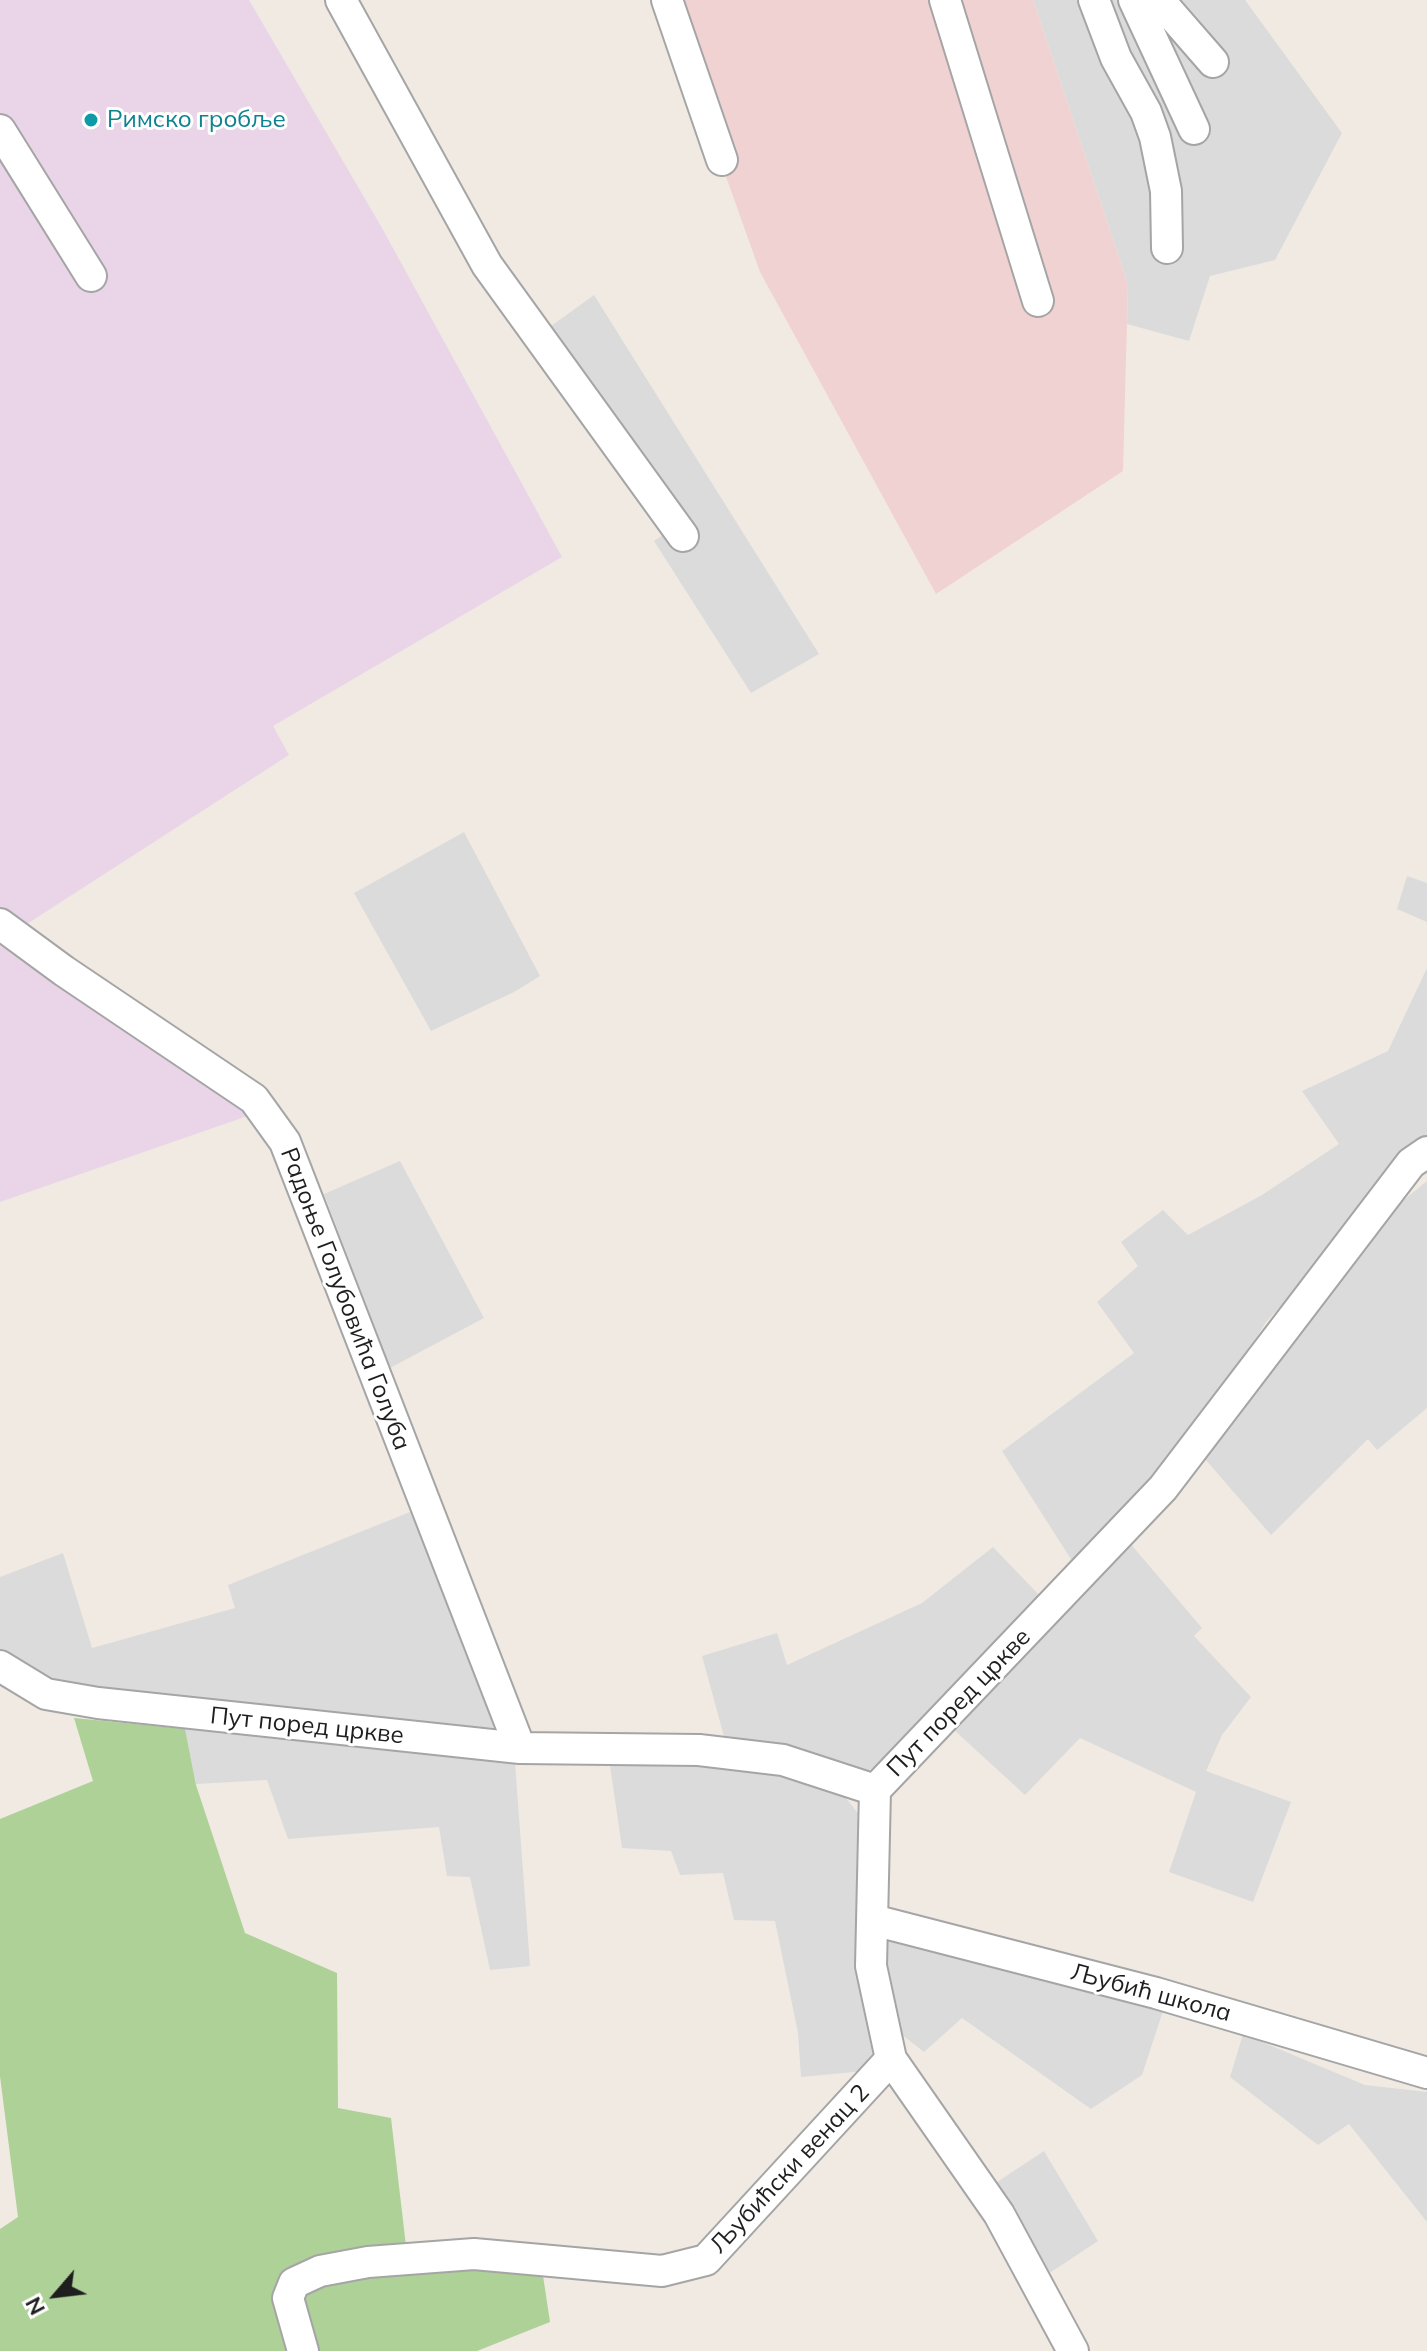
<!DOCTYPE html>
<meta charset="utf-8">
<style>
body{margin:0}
#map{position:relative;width:1427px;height:2351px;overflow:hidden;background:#f0eae3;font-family:Mulish,sans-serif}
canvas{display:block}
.north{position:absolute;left:16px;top:2255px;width:80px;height:80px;-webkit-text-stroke:6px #fff;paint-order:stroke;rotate:242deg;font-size:22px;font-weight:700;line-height:32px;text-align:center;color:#1e1e1e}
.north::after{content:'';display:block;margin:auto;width:28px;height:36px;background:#1e1e1e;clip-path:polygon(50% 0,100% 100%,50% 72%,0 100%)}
</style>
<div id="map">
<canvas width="1427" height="2351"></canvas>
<div class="north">N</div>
</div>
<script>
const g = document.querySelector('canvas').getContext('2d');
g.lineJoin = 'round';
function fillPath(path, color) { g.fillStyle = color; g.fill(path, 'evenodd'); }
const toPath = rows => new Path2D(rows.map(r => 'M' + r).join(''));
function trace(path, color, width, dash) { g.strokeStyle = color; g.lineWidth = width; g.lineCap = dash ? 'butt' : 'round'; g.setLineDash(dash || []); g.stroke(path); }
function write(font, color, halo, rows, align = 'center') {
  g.font = font + ' Mulish,sans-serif'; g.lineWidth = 6; g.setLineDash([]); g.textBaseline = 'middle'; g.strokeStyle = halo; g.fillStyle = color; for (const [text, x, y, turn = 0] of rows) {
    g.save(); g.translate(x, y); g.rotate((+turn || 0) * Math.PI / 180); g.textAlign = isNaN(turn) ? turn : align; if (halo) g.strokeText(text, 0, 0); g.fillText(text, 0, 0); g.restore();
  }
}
fillPath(toPath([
 [1033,0,1245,0,1342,133,1275,260,1210,276,1189,341,1127,324,1128,285],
 [594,295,819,654,751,693,654,541,682,522,547,329],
 [464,832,540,976,514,992,431,1031,354,893],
 [1407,876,1427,883,1427,922,1397,909],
 [1427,968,1427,1149,1266,1322,1199,1430,1074,1564,1002,1451,1134,1353,1097,1302,1138,1266,1121,1242,1163,1210,1188,1235,1262,1195,1339,1144,1302,1091,1388,1051],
 [400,1161,484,1318,390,1368,324,1194],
 [1427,1181,1427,1408,1377,1450,1368,1439,1271,1535,1204,1458,1338,1270,1400,1203],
 [420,1508,503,1728,385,1723,57,1686,0,1654,0,1577,63,1553,92,1648,235,1608,228,1585],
 [1129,1542,1202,1628,1194,1636,1251,1697,1222,1735,1206,1771,1291,1802,1253,1902,1169,1872,1196,1792,1080,1738,1025,1795,954,1730],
 [993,1547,1042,1598,905,1749,866,1772,725,1740,702,1656,777,1633,787,1665,922,1603],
 [184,1725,514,1749,530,1966,490,1970,470,1877,447,1876,439,1827,288,1839,267,1780,196,1784],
 [608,1752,831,1779,868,1826,869,1977,875,2070,801,2077,798,2033,775,1921,734,1920,723,1873,680,1875,671,1851,622,1848],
 [881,1935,1164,2008,1142,2075,1091,2109,962,2018,924,2052,883,2020],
 [1243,2034,1365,2085,1427,2092,1427,2222,1349,2124,1318,2145,1230,2077],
 [1044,2151,1098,2241,1036,2282,985,2190]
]), '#dcdbdb');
fillPath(toPath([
 [663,0,1033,0,1128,285,1123,471,936,594,760,272]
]), '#f1d2d3');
fillPath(toPath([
 [0,0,249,0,382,228,562,557,273,726,289,755,16,931,0,920],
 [0,945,211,1078,259,1112,0,1202]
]), '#e9d5e7');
fillPath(toPath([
 [74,1718,185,1729,196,1785,245,1933,337,1973,338,2108,391,2118,408,2263,542,2269,550,2322,477,2351,0,2351,0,2229,18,2217,0,2076,0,1819,93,1781]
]), '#add196');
const minor = toPath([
 [341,0,487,265,683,536],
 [667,0,722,160],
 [945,0,1038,301],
 [1094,0,1116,58,1146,112,1155,137,1166,191,1167,248],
 [1134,0,1194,129],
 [1159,0,1213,62],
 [0,130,91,276],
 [0,924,64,971,254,1099,285,1142,520,1748],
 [0,1666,46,1694,98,1703,520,1748,699,1750,783,1760,875,1790],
 [875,1790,1163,1488,1411,1163,1427,1152],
 [875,1790,871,1966,891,2059,999,2214,1073,2351],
 [873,1920,1156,1993,1427,2073],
 [303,2351,288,2298,294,2283,320,2271,368,2262,474,2254,662,2271,706,2260,891,2059]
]);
trace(minor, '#a5a5a5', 34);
trace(minor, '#fff', 30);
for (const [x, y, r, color] of [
 [91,120,8,"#0f9aa8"]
]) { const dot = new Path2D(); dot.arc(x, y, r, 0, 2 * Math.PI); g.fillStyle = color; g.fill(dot); trace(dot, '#fff', 3); }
write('24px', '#0d838f', '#fff', [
 ["Римско гробље",107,120]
], 'left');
write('24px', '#1e1e1e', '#fff', [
 ["Радоње Голубовића Голуба",345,1299,69],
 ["Пут поред цркве",959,1703,-46],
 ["Пут поред цркве",307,1726,6],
 ["Љубић школа",1151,1993,15],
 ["Љубићски венац 2",790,2169,-47]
]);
</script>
